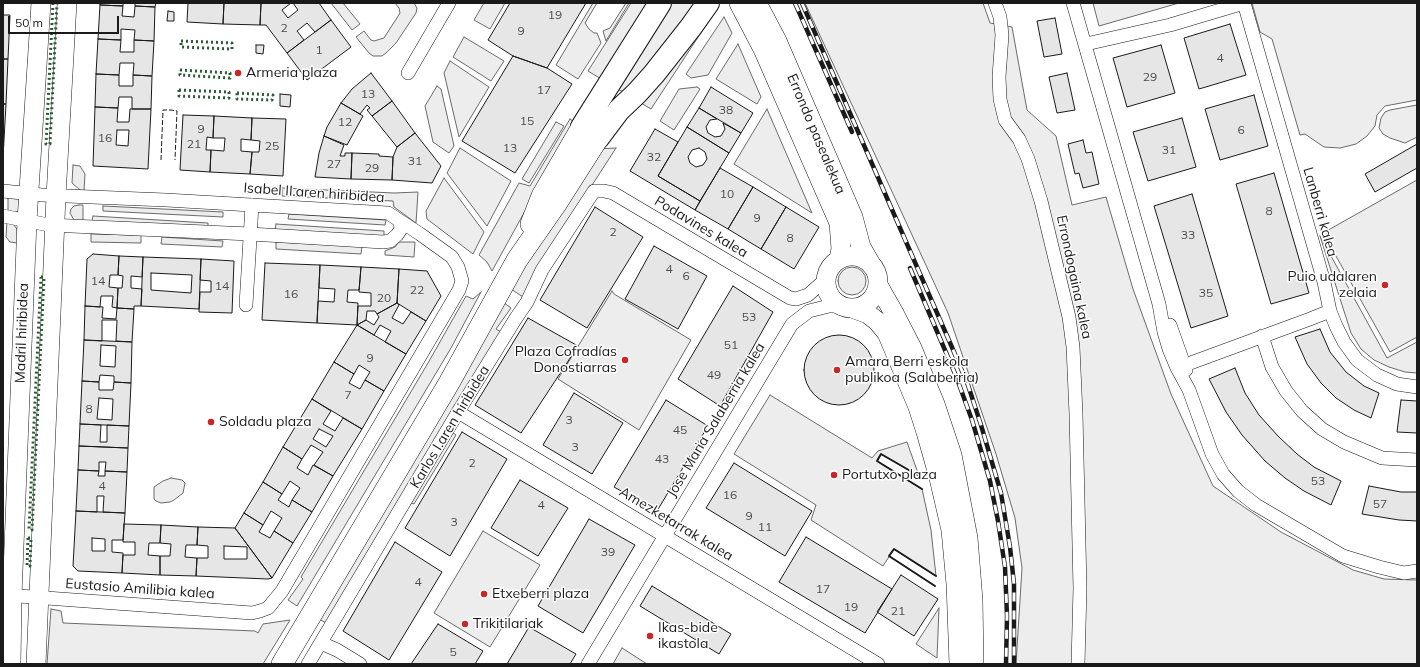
<!DOCTYPE html>
<meta charset="utf-8">
<style>
body{margin:0}
#map{position:relative;width:1420px;height:667px;overflow:hidden;background:#fff;font-family:Mulish,sans-serif}
canvas{display:block}
.frame{position:absolute;inset:0;border:4px solid #1a1a1a;pointer-events:none}
.scale{position:absolute;left:8px;top:16px;width:111px;height:18px;box-sizing:border-box;border:2px solid #1a1a1a;border-top:0;padding-left:5px;font-size:12px;line-height:14px;white-space:nowrap;color:#1a1a1a;-webkit-text-stroke:3px #fff;paint-order:stroke}
</style>
<div id="map">
<canvas width="1420" height="667"></canvas>
<div class="frame"></div>
<div class="scale">50 m</div>
</div>
<script>
const g = document.querySelector('canvas').getContext('2d');
g.lineJoin = 'round';
function fillPath(path, color) { g.fillStyle = color; g.fill(path, 'evenodd'); }
const toPath = rows => new Path2D(rows.map(r => 'M' + r).join(''));
function trace(path, color, width, dash) { g.strokeStyle = color; g.lineWidth = width; g.lineCap = dash ? 'butt' : 'round'; g.setLineDash(dash || []); g.stroke(path); }
function write(font, color, halo, rows, align = 'center') {
  g.font = font + ' Mulish,sans-serif'; g.lineWidth = 3; g.setLineDash([]); g.textBaseline = 'middle'; g.strokeStyle = halo; g.fillStyle = color; for (const [text, x, y, turn = 0] of rows) {
    g.save(); g.translate(x, y); g.rotate((+turn || 0) * Math.PI / 180); g.textAlign = isNaN(turn) ? turn : align; if (halo) g.strokeText(text, 0, 0); g.fillText(text, 0, 0); g.restore();
  }
}
const built = toPath([
 [331,3,343,3,360,24,352,30,331,3],
 [395,3,414,3,417,8,416,13,396,43,386,53,382,56,373,56,369,53,356,37,364,31,371,40,374,41,384,38,400,13,399,8,395,3],
 [484,3,505,3,490,29,474,20,484,3],
 [593,3,597,3,585,23,589,29,594,33,597,33,601,43,578,79,556,65,593,3],
 [626,3,629,3,606,41,603,31,610,28,626,3],
 [631,3,696,3,691,10,704,28,651,109,588,71,631,3],
 [805,3,983,3,990,23,1012,27,1027,110,1056,136,1072,205,1106,197,1133,289,1171,394,1213,486,1281,532,1353,570,1384,579,1417,580,1417,664,1016,664,1022,568,1015,518,996,454,948,313,805,3],
 [1093,3,1179,3,1099,26,1093,3],
 [1252,3,1417,3,1417,100,1385,106,1377,115,1375,126,1367,136,1356,144,1340,148,1324,147,1305,134,1300,135,1272,39,1260,32,1252,3],
 [724,17,732,33,708,75,691,78,686,74,724,17],
 [464,37,504,61,491,81,453,57,464,37],
 [738,44,761,97,757,104,716,79,738,44],
 [450,61,489,87,459,137,444,73,450,61],
 [437,86,441,89,452,137,454,146,449,153,433,142,425,106,437,86],
 [697,87,700,89,674,130,660,121,679,89,697,87],
 [1417,105,1417,137,1405,143,1390,138,1383,134,1379,128,1381,118,1385,112,1390,110,1417,105],
 [767,109,812,213,734,164,767,109],
 [570,119,574,122,492,271,487,262,479,255,519,183,530,186,570,119],
 [556,122,564,126,529,183,522,179,556,122],
 [460,148,511,181,487,226,447,173,460,148],
 [616,148,556,241,526,299,511,289,597,149,616,148],
 [73,165,80,166,85,174,84,191,80,190,72,183,73,165],
 [444,178,484,232,473,254,427,219,426,211,444,178],
 [1417,180,1417,337,1390,352,1323,233,1417,180],
 [282,188,394,193,418,192,416,223,394,207,393,201,282,196,282,188],
 [8,197,17,198,20,201,20,209,17,212,8,213,8,197],
 [79,205,83,205,83,221,74,220,70,213,71,209,74,206,79,205],
 [103,206,223,212,223,217,103,211,103,206],
 [289,214,386,220,385,225,288,219,289,214],
 [93,216,208,223,208,228,92,221,93,216],
 [7,221,13,224,17,229,18,243,10,242,6,237,7,221],
 [276,224,384,231,384,237,275,230,276,224],
 [91,234,141,235,141,243,91,242,91,234],
 [1320,236,1387,358,1417,342,1417,373,1405,372,1389,367,1374,360,1361,349,1351,333,1320,236],
 [162,237,223,241,222,247,161,244,162,237],
 [276,242,362,246,361,254,276,249,276,242],
 [399,242,415,242,414,257,385,255,385,251,395,247,399,242],
 '838 281a14 14 0 1 1 28 0a14 14 0 1 1-28 0Z',
 [612,291,614,294,691,340,639,430,558,379,612,291],
 [481,292,451,348,297,606,288,600,303,579,301,577,428,363,466,296,473,299,481,292],
 [503,302,511,308,496,329,503,333,328,624,319,619,503,302],
 [770,395,872,458,878,451,907,442,919,476,881,454,877,461,922,489,931,530,936,576,894,549,883,566,811,520,816,505,734,454,770,395],
 [452,432,456,435,414,504,409,502,452,432],
 [171,478,182,480,185,483,183,493,174,500,170,502,161,503,156,501,154,499,154,487,163,481,171,478],
 [483,531,540,565,490,647,434,613,483,531],
 [939,608,937,658,916,644,939,608],
 [51,609,61,611,63,623,255,631,258,633,263,624,290,620,263,664,47,664,51,609],
 [622,648,647,664,613,664,622,648]
]);
fillPath(built, '#ededed');
trace(built, '#6a6a6a', 1);
const building = toPath([
 [100,3,123,3,123,6,100,5,100,3],
 [135,3,156,3,155,7,135,6,135,3],
 [188,3,224,3,223,24,187,22,188,3],
 [224,3,261,3,260,25,223,24,224,3],
 [261,3,291,3,282,10,288,18,298,10,293,3,319,3,331,20,315,32,307,23,297,31,304,40,287,53,266,25,260,25,261,3],
 [510,3,586,3,547,68,513,56,488,40,510,3],
 [100,5,123,6,122,16,134,17,135,6,155,7,154,41,134,40,135,30,121,29,121,40,98,39,100,5],
 [168,11,174,12,174,21,167,21,168,11],
 [3,15,10,15,8,59,3,59,3,15],
 [1055,18,1062,54,1044,57,1037,21,1055,18],
 [331,20,351,47,307,80,287,53,331,20],
 [1230,24,1246,75,1199,89,1184,38,1230,24],
 [98,39,121,40,120,52,134,52,134,40,154,41,152,76,133,75,134,63,120,63,119,75,96,74,98,39],
 [256,45,264,45,263,54,256,53,256,45],
 [1161,45,1175,93,1127,107,1113,58,1161,45],
 [513,56,547,68,572,84,515,173,462,141,513,56],
 [3,59,8,59,6,104,3,104,3,59],
 [371,73,392,101,372,116,367,110,370,108,367,105,360,114,341,103,352,89,371,73],
 [1067,73,1075,110,1057,113,1049,77,1067,73],
 [96,74,119,75,119,86,133,86,133,75,152,76,151,109,132,109,132,97,119,97,118,108,95,107,96,74],
 [711,87,753,113,741,133,699,108,711,87],
 [280,94,291,95,290,107,280,106,280,94],
 [1254,95,1268,146,1220,160,1205,109,1254,95],
 [392,101,415,133,397,147,372,116,392,101],
 [341,103,363,116,347,145,324,136,327,127,341,103],
 [3,104,6,104,3,158,3,104],
 [95,107,118,108,117,122,129,122,130,109,151,109,148,169,93,166,95,107],
 [117,130,129,130,128,146,116,145,117,130],
 [699,108,717,119,710,120,706,127,708,133,715,137,721,136,725,129,723,123,741,133,729,153,687,127,699,108],
 [183,115,214,116,213,138,207,137,206,150,211,150,210,172,180,170,183,115],
 [214,116,252,118,251,140,241,139,241,151,252,152,250,174,210,172,211,150,224,151,225,138,213,138,214,116],
 [252,118,286,119,283,176,250,174,252,152,259,152,260,141,251,140,252,118],
 [1182,118,1196,167,1148,181,1133,132,1182,118],
 [687,127,729,153,700,201,658,176,687,127],
 [699,148,705,152,707,159,703,165,696,167,690,163,688,157,692,150,699,148],
 [655,129,678,142,658,176,700,201,695,210,630,171,655,129],
 [415,133,441,166,432,183,392,180,393,157,397,147,415,133],
 [324,136,344,145,340,156,345,156,345,153,352,153,351,179,315,177,319,153,324,136],
 [1083,140,1086,153,1092,152,1099,184,1083,188,1079,173,1075,174,1068,144,1083,140],
 [1417,144,1417,168,1375,192,1365,174,1417,144],
 [352,153,379,154,379,156,393,157,392,180,351,179,352,153],
 [720,168,753,187,728,229,695,210,720,168],
 [1274,173,1309,293,1271,304,1236,184,1274,173],
 [753,187,786,207,761,249,728,229,753,187],
 [1192,194,1228,316,1191,328,1154,206,1192,194],
 [595,207,643,237,587,328,540,300,595,207],
 [786,207,819,227,794,269,761,249,786,207],
 [654,246,707,276,678,329,625,299,654,246],
 [93,254,119,256,118,275,110,275,109,287,118,288,117,308,112,307,113,296,101,296,100,307,85,306,87,259,93,254],
 [119,256,143,257,142,277,131,276,131,288,142,289,141,306,134,306,134,309,117,308,118,288,122,288,123,276,118,275,119,256],
 [143,257,201,259,199,309,141,306,143,257],
 [151,273,192,275,191,293,151,290,151,273],
 [201,259,234,261,232,313,199,312,200,292,211,292,211,281,200,280,201,259],
 [265,263,320,265,317,323,262,320,265,263],
 [320,265,361,267,359,290,348,290,347,302,358,303,357,325,317,323,318,301,334,302,335,289,319,288,320,265],
 [361,267,399,269,397,303,377,314,375,311,367,311,366,320,357,325,358,306,371,306,371,293,359,292,361,267],
 [399,269,427,271,441,296,426,321,397,303,399,269],
 [733,286,773,312,720,406,678,379,733,286],
 [397,303,399,305,392,318,403,324,411,312,426,321,406,354,385,342,391,331,380,325,374,335,357,325,366,320,374,325,379,317,377,314,397,303],
 [85,306,103,307,102,318,116,319,117,308,134,309,132,342,116,341,117,320,102,320,102,341,84,340,85,306],
 [528,318,578,346,521,433,475,405,528,318],
 [357,325,406,354,384,391,365,380,370,372,359,365,354,374,334,362,357,325],
 [1320,329,1330,352,1346,372,1364,386,1379,393,1371,418,1354,410,1336,398,1321,383,1307,364,1295,337,1320,329],
 '804 370a35 35 0 1 1 70 0a35 35 0 1 1-70 0Z',
 [84,340,132,342,131,383,114,382,114,376,100,375,99,382,82,381,84,340],
 [101,345,116,346,115,367,100,366,101,345],
 [334,362,354,374,349,383,360,389,365,380,384,391,362,429,312,399,334,362],
 [1235,368,1245,393,1259,415,1278,436,1297,454,1314,467,1341,481,1331,505,1304,491,1285,478,1265,461,1242,435,1226,412,1209,379,1235,368],
 [82,381,99,382,99,390,113,390,114,382,131,383,129,426,80,424,82,381],
 [99,398,113,399,112,420,97,419,99,398],
 [574,393,623,423,592,474,543,445,574,393],
 [312,399,331,411,323,424,335,431,343,418,362,429,333,476,314,465,323,452,311,445,302,459,283,447,312,399],
 [319,429,333,436,326,447,313,439,319,429],
 [666,400,708,426,657,511,614,487,666,400],
 [1401,400,1417,401,1417,433,1397,432,1401,400],
 [80,424,101,425,100,442,107,442,107,425,129,426,128,448,79,446,80,424],
 [462,432,507,459,450,556,405,528,462,432],
 [79,446,128,448,127,472,105,471,106,462,99,462,99,471,78,470,79,446],
 [283,447,302,459,297,468,308,475,313,465,333,476,312,512,292,500,300,488,290,481,282,494,263,482,283,447],
 [734,463,812,511,785,556,706,508,734,463],
 [78,470,99,471,98,476,105,476,105,471,127,472,125,513,103,512,104,496,97,496,97,512,76,511,78,470],
 [520,480,568,508,538,556,491,528,520,480],
 [263,482,282,494,278,500,289,507,292,500,312,512,293,543,274,531,282,518,271,511,263,525,244,513,263,482],
 [1369,486,1401,492,1417,492,1417,521,1399,520,1362,514,1369,486],
 [76,511,125,513,123,540,112,540,112,552,123,553,122,573,78,571,73,566,76,511],
 [92,538,105,539,105,551,92,551,92,538],
 [244,513,263,525,259,532,270,538,274,531,293,543,272,578,235,528,244,513],
 [589,519,635,545,583,633,538,606,589,519],
 [124,524,161,525,160,543,149,543,148,555,160,556,160,575,122,573,123,555,135,555,135,542,123,542,124,524],
 [161,525,198,527,197,545,186,545,185,557,197,558,196,576,160,575,160,556,170,556,171,544,160,543,161,525],
 [198,527,235,528,272,578,268,579,196,576,197,558,208,558,208,546,197,545,198,527],
 [224,546,247,547,247,559,224,559,224,546],
 [806,537,892,589,865,633,779,582,806,537],
 [395,542,442,572,389,660,343,631,395,542],
 [901,575,938,599,914,636,877,612,901,575],
 [652,586,731,634,719,654,640,606,652,586],
 [438,624,483,651,475,664,411,664,438,624],
 [529,627,576,654,570,664,507,664,529,627]
]);
fillPath(building, '#e6e6e6');
trace(building, '#1a1a1a', 1);
const minor = toPath([
 [995,3,1000,17,1002,35,999,77,1000,99,1005,120,1019,139,1028,159,1041,201,1069,317,1073,347,1076,414,1080,588,1078,664],
 [1073,3,1159,304,1164,332,1169,349,1177,368,1189,390,1212,454,1223,474,1238,491,1256,505,1343,556,1379,567,1404,573,1417,571],
 [1244,3,1324,282,1330,311,1336,326,1344,342,1357,360,1377,375,1397,384,1417,387],
 [1086,44,1170,25,1244,3],
 [408,73,449,3],
 [3,191,42,195,166,200,388,213,420,234,452,257,458,267,462,281,459,290,282,591,268,608,260,611,252,613,5,595],
 [3,216,49,225,250,234,383,242,390,241,397,235,401,229,400,221],
 [246,305,252,205],
 [1170,325,1186,370],
 [1262,336,1272,367,1286,391,1302,411,1322,429,1344,442,1382,458,1417,460],
 [1185,365,1310,319,1330,311],
 [458,412,878,664],
 [321,643,337,650,360,664],
 [308,664,458,412,516,318,527,302,542,270,594,191,604,191,613,193,790,298,796,299,808,295,826,279],
 [588,664,792,324,809,311,829,306,844,306]
]);
const secondary = toPath([
 [739,3,763,49,839,223,841,249,839,259],
 [757,3,777,41,853,217,861,247,872,266],
 '826 282a26 26 0 1 1 52 0a26 26 0 1 1-52 0Z',
 [878,285,895,315,912,348,935,404,952,455,968,538,973,600,974,664],
 [852,308,868,314,877,321,887,333,918,407,926,432,939,478,951,530,956,584,959,664],
 [11,664,12,596,27,221,41,3],
 [36,664,56,196,67,3]
]);
const primary = toPath([
 [531,224,542,196,582,127],
 [282,664,449,383,517,260,556,204,598,138]
]);
const motorway = toPath([
 [582,127,660,3],
 [598,138,619,110,637,93,654,74,691,27,708,3]
]);
trace(minor, '#1a1a1a', 14);
trace(secondary, '#1a1a1a', 20);
trace(primary, '#1a1a1a', 22);
trace(motorway, '#1a1a1a', 24);
trace(minor, '#fff', 13);
trace(secondary, '#fff', 19);
trace(primary, '#fff', 21);
trace(motorway, '#fff', 22);
const rail = toPath([
 [795,3,852,132],
 [802,3,951,345,968,385,981,425,1001,493,1010,547,1014,584,1014,664],
 [910,268,956,376,972,420,990,481,998,521,1005,567,1007,616,1006,664]
]);
trace(rail, '#1a1a1a', 4.5);
trace(rail, '#fff', 3, [9]);
trace(toPath([
 [53,3,46,144,50,144,57,3],
 [181,41,232,43,232,49,181,47,181,41],
 [180,70,230,73,230,78,180,75,180,70],
 [179,90,229,92,229,98,179,96,179,90],
 [237,93,273,95,272,100,237,99,237,93],
 [41,277,44,277,32,530,29,529,41,277],
 [28,538,31,538,30,566,27,566,28,538]
]), '#2b5a34', 3, [2, 3]);
trace(toPath([
 [161,160,163,110,171,110,177,111,175,160]
]), '#1a1a1a', 1, [5, 2]);
trace(toPath([
 [919,476,881,454,877,461,922,489],
 [935,586,889,556,894,549,936,576]
]), '#1a1a1a', 2);
for (const [x, y, r, color] of [
 [238,73,4,"#c62828"],
 [1385,285,4,"#c62828"],
 [625,360,4,"#c62828"],
 [837,370,4,"#c62828"],
 [211,422,4,"#c62828"],
 [834,475,4,"#c62828"],
 [484,594,4,"#c62828"],
 [465,624,4,"#c62828"],
 [650,636,4,"#c62828"]
]) { const dot = new Path2D(); dot.arc(x, y, r, 0, 2 * Math.PI); g.fillStyle = color; g.fill(dot); trace(dot, '#fff', 1.5); }
write('12px', '#4d4d4d', null, [
 ["19",555,15],
 ["2",284,28],
 ["9",521,31],
 ["1",319,50],
 ["4",1220,58],
 ["29",1150,77],
 ["17",544,90],
 ["13",368,94],
 ["38",726,110],
 ["15",527,121],
 ["12",345,122],
 ["9",201,129],
 ["6",1241,130],
 ["16",105,138],
 ["21",194,144],
 ["25",272,146],
 ["13",510,148],
 ["31",1169,150],
 ["32",654,157],
 ["31",415,161],
 ["27",334,164],
 ["29",372,168],
 ["10",727,194],
 ["8",1269,211],
 ["9",757,218],
 ["2",613,232],
 ["33",1188,235],
 ["8",790,238],
 ["4",669,269],
 ["6",686,276],
 ["14",98,281],
 ["14",222,286],
 ["22",417,290],
 ["35",1206,293],
 ["16",291,294],
 ["20",384,298],
 ["53",749,317],
 ["51",731,345],
 ["9",370,358],
 ["49",714,375],
 ["7",348,395],
 ["8",89,409],
 ["3",569,420],
 ["45",680,430],
 ["3",575,447],
 ["43",662,459],
 ["2",472,463],
 ["53",1318,481],
 ["4",102,486],
 ["16",730,495],
 ["57",1380,504],
 ["4",541,505],
 ["9",749,516],
 ["3",454,522],
 ["11",765,527],
 ["39",608,552],
 ["4",418,582],
 ["17",823,589],
 ["19",851,607],
 ["21",898,611],
 ["5",453,652]
]);
write('14px', '#1a1a1a', '#fff', [
 ["Armeria plaza",246,73],
 ["Puio udalaren",1377,277,"right"],
 ["zelaia",1377,293,"right"],
 ["Plaza Cofradías",617,352,"right"],
 ["Donostiarras",617,368,"right"],
 ["Amara Berri eskola",845,362],
 ["publikoa (Salaberria)",845,378],
 ["Soldadu plaza",219,422],
 ["Portutxo plaza",842,475],
 ["Etxeberri plaza",492,594],
 ["Trikitilariak",473,624],
 ["Ikas-bide",658,628],
 ["ikastola",658,644]
], 'left');
write('14px', '#1a1a1a', '#fff', [
 ["Errondo pasealekua",816,134,67],
 ["Isabel II.aren hiribidea",314,193,4],
 ["Lanberri kalea",1320,212,74],
 ["Podavines kalea",701,227,31],
 ["Errondogaina kalea",1074,277,78],
 ["Madril hiribidea",22,333,-88],
 ["Jose Maria Salaberria kalea",716,420,-59],
 ["Karlos I.aren hiribidea",450,427,-59],
 ["Amezketarrak kalea",676,524,31],
 ["Eustasio Amilibia kalea",140,589,4]
]);
</script>
